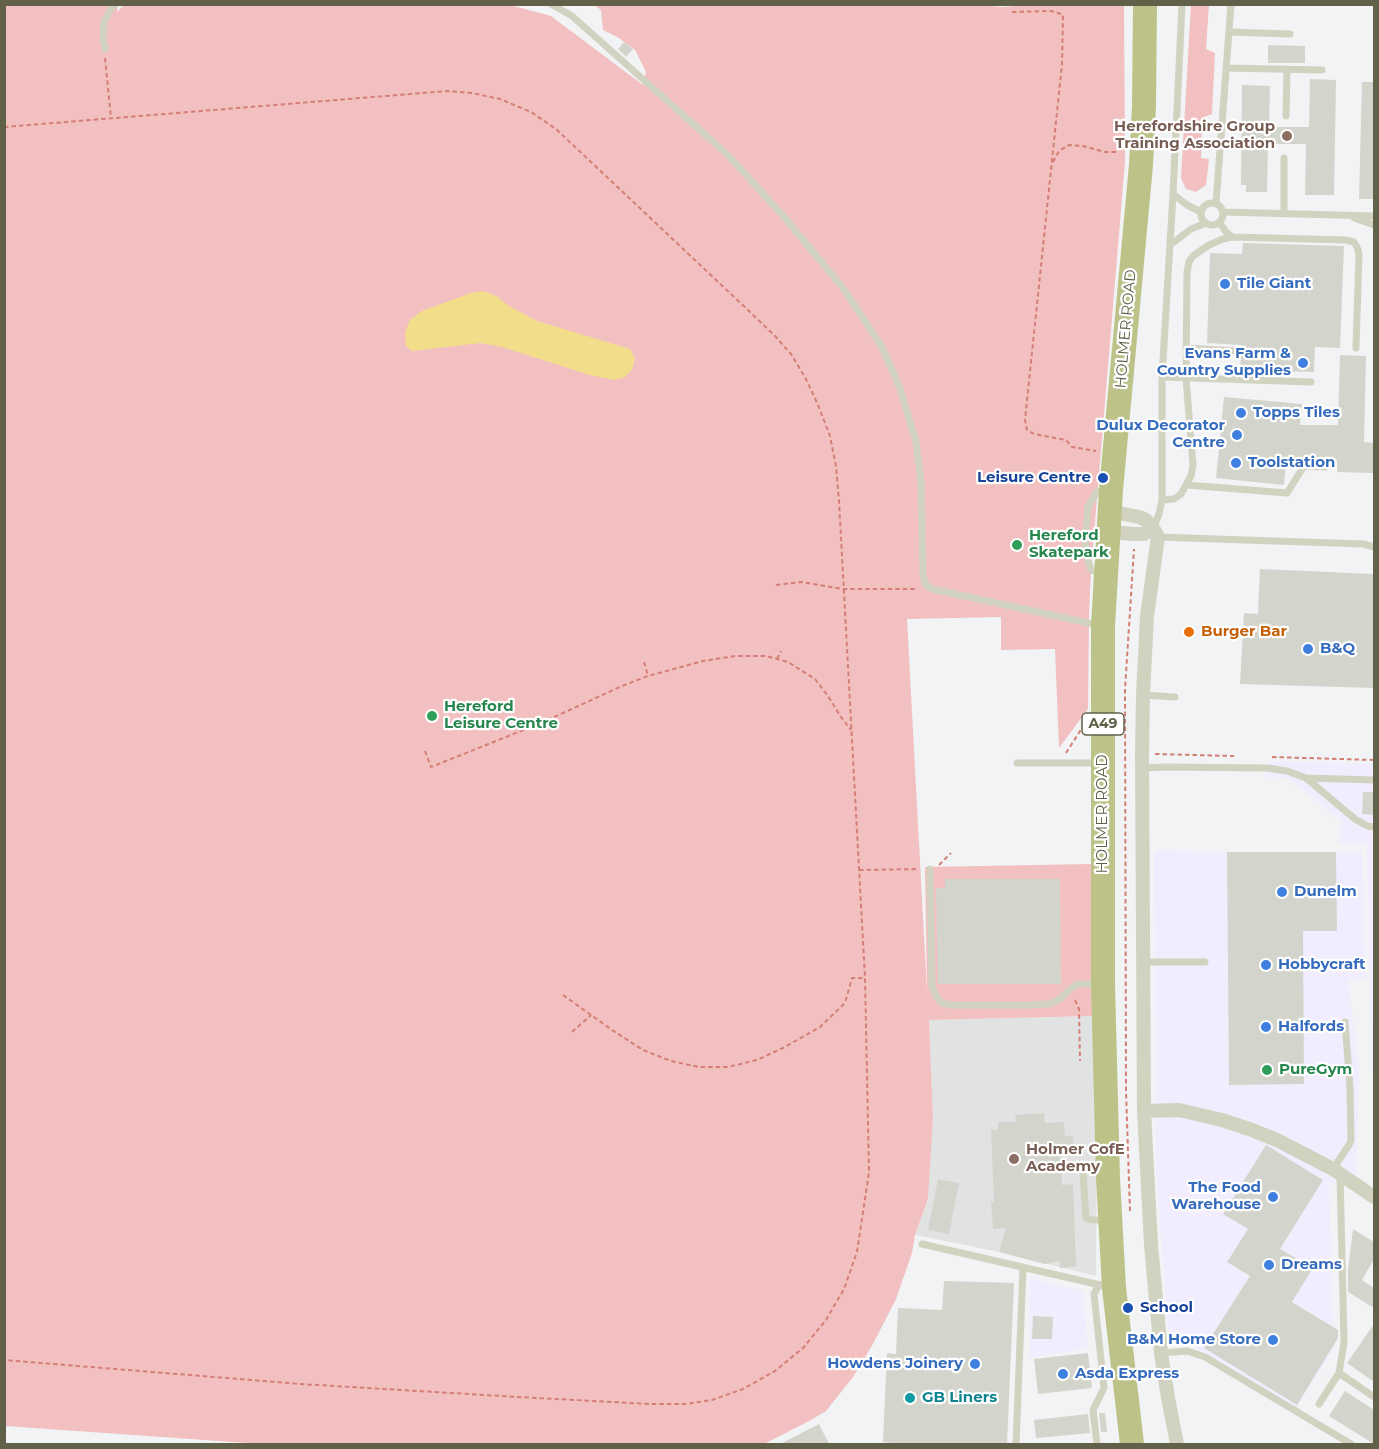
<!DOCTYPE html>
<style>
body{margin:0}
#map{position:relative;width:1379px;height:1449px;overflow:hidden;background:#f2f3f5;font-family:Montserrat,sans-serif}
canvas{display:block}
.frame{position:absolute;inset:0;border:6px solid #606148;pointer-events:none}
</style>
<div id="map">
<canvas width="1379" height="1449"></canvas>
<div class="frame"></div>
</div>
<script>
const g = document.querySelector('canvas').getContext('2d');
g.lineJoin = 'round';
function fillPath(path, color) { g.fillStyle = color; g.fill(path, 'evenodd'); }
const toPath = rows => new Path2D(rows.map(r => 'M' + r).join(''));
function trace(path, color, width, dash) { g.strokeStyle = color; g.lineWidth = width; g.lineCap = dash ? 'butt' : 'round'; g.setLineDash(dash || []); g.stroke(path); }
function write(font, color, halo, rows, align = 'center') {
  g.font = font + ' Montserrat,sans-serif'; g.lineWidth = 4.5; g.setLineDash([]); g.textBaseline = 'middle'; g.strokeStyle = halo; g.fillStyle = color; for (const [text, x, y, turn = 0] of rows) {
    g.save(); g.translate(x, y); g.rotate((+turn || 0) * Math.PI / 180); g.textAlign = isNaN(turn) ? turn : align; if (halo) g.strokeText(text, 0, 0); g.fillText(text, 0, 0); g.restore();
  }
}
fillPath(toPath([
 [1268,761,1374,764,1374,1073,1372,1075,1367,844,1339,843,1341,821,1288,778,1265,777],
 [1154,850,1227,852,1362,852,1366,979,1348,979,1359,1073,1356,1185,1329,1183,1334,1348,1296,1408,1168,1331,1156,1165],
 [1029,1278,1083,1291,1088,1348,1030,1358]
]), '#f2edfe');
fillPath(toPath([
 [1094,1016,1097,1096,1096,1276,999,1252,915,1235,928,1199,933,1119,929,1020]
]), '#e1e3e3');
fillPath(toPath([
 [125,4,510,5,551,16,643,85,646,72,635,50,619,38,603,30,601,10,594,5,975,4,1001,7,1045,4,1124,5,1125,162,1091,570,1089,615,1088,709,1059,748,1055,649,1001,650,1001,617,907,619,927,992,925,867,1091,864,1094,1016,929,1020,933,1119,928,1199,915,1235,912,1253,896,1299,873,1344,853,1377,826,1411,811,1420,764,1444,262,1444,5,1426,4,5,118,5,117,12],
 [1191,5,1209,5,1206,49,1215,53,1212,114,1202,118,1201,158,1209,159,1206,185,1196,192,1186,189,1181,178]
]), '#f3c0c1');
fillPath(toPath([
 [484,291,496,296,509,306,537,321,630,349,635,358,632,370,625,377,614,380,590,375,502,347,480,343,412,351,406,346,405,333,410,320,422,311,471,293]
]), '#f2de8a');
fillPath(toPath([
 [624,42,633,49,626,57,618,49],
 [1268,45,1305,46,1305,63,1268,63],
 [1310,79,1336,80,1334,195,1305,195,1306,144,1268,144,1267,192,1246,192,1246,185,1241,185,1242,85,1270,86,1269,127,1309,127],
 [1362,82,1374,82,1374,199,1359,199],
 [1243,243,1344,246,1340,348,1315,347,1314,372,1240,370,1241,356,1244,351,1241,345,1207,343,1210,253,1242,254],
 [1340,355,1366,356,1364,442,1374,443,1374,473,1337,472,1337,460,1297,460,1297,464,1286,462,1284,485,1216,478,1224,397,1302,404,1300,425,1338,425],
 [1260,569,1374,574,1374,688,1240,684,1244,613,1258,614],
 [1363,792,1374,792,1374,815,1362,814],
 [1227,852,1336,852,1337,931,1303,931,1304,1084,1229,1085],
 [945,879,1060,879,1061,984,938,984,936,888,945,888],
 [1044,1113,1045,1123,1064,1122,1065,1136,1073,1136,1074,1154,1061,1155,1062,1185,1073,1184,1076,1266,1060,1268,1060,1261,1045,1264,999,1252,1006,1228,993,1229,991,1202,994,1202,991,1130,998,1130,998,1122,1016,1122,1015,1115],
 [1266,1145,1323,1180,1280,1249,1313,1268,1292,1302,1338,1330,1338,1338,1297,1405,1204,1348,1250,1276,1227,1262,1248,1229,1223,1214],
 [938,1179,959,1183,949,1234,928,1230],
 [1353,1229,1374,1242,1374,1259,1362,1280,1374,1288,1374,1308,1348,1292,1348,1270],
 [944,1281,1014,1283,1007,1444,893,1444,893,1443,883,1442,887,1353,896,1354,898,1308,942,1310],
 [1033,1316,1053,1317,1052,1339,1032,1339],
 [1374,1324,1374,1382,1347,1363],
 [1088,1353,1092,1388,1038,1394,1034,1359],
 [1345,1391,1374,1410,1374,1444,1329,1416],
 [1099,1413,1105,1413,1107,1432,1101,1432],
 [1088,1414,1090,1433,1036,1438,1034,1420],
 [819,1424,829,1444,780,1444]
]), '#d3d5cc');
trace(toPath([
 [1012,12,1051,11,1058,13,1063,15,1062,64,1025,420,1027,430,1034,434,1066,440,1072,447,1096,451],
 [105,58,111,118],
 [4,127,447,91,472,93,500,99,531,112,556,129,750,312,775,336,791,354,806,379,818,405,830,436,836,466,839,501,865,978,869,1172,857,1252,844,1289,826,1320,803,1348,775,1371,743,1389,712,1400,686,1404,650,1404,518,1397,301,1384,4,1360],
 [1053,162,1059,151,1069,145,1083,146,1105,152,1119,152],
 [776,585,801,582,843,589,917,589],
 [777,659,781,651],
 [644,662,648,676],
 [425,751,431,767,541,723,622,686,648,676,703,661,735,656,766,656,788,662,815,679,828,696,841,717,851,730],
 [1066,753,1084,725],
 [1155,754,1234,756],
 [1272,757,1374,760],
 [939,865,951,853],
 [859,870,919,869],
 [563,995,612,1030,643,1050,671,1061,699,1067,728,1067,757,1060,783,1048,820,1027,845,1003,852,978,865,978],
 [1075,1000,1079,1009,1080,1061],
 [572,1032,591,1015],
 [1130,1211,1126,1091,1125,689,1134,549]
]), '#d47f75', 2, [4.5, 3]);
trace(toPath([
 [551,4,572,16,728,155,785,218,843,288,882,347,900,388,916,442,921,483,923,574,925,584,932,589,1098,625],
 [1229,32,1290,34],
 [105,49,103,38,104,21,114,4],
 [1226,68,1322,70],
 [1286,116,1287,69],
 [1173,194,1187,205,1201,212],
 [1216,203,1231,4],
 '1201 214a11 11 0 1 1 22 0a11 11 0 1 1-22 0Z',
 [1223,212,1374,216],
 [1284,214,1284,158],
 [1354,218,1374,225],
 [1219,222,1226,232,1232,237,1346,240,1354,242,1357,247,1359,254,1356,348],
 [1170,245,1191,229,1206,223],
 [1186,348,1238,351],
 [1162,377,1311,382],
 [1187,485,1287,493,1304,466,1325,467],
 [1162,500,1174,499,1181,494,1191,476,1193,465,1186,378,1187,272,1189,262,1193,256,1209,245,1223,239,1232,237],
 [1153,528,1159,514,1162,500,1162,377,1173,194,1182,4],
 [1158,537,1363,544,1374,547],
 [1100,573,1091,570,1085,549,1088,506,1097,492,1108,490],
 [1143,695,1175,697],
 [1017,763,1098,763],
 [1142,768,1165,767,1267,768,1287,771,1306,778,1355,819,1367,826,1374,827],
 [1306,778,1374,780],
 [930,869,932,986,936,996,942,1003,950,1005,1030,1005,1049,1004,1060,999,1069,990,1077,984,1098,984],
 [1143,962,1205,962],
 [1333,1169,1349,1145,1351,1140,1350,1087,1345,1022],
 [1083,1173,1086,1218,1093,1220,1108,1220],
 [922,1244,1109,1287],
 [1161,1353,1187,1351,1205,1357,1351,1444],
 [1339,1373,1374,1397],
 [1319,1404,1339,1373,1344,1342,1340,1174],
 [1016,1444,1023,1268],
 [1097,1444,1093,1410,1104,1388,1094,1294,1099,1285]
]), '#d1d2c0', 7);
trace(toPath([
 [1109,511,1139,517,1146,520,1153,528,1158,537,1147,616,1143,695,1142,754,1144,1111,1151,1245,1161,1353,1168,1398,1177,1444],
 [1108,532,1134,534,1144,534,1153,528],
 [1144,1111,1179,1110,1222,1120,1252,1130,1279,1141,1300,1152,1333,1169,1374,1197]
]), '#d1d2c0', 14);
trace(toPath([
 [1132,1444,1114,1288,1108,1178,1103,984,1103,626,1111,490,1141,165,1144,106,1145,4]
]), '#bdc388', 24);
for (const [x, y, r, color] of [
 [1287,136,6,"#8d6e63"],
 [1225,284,6,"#3f7fe0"],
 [1303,363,6,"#3f7fe0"],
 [1241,413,6,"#3f7fe0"],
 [1237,435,6,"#3f7fe0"],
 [1236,463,6,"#3f7fe0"],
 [1103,478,6,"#1a4fb4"],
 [1017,545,6,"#2e9e5b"],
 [1189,632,6,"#e8710a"],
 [1308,649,6,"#3f7fe0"],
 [432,716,6,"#2e9e5b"],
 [1282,892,6,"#3f7fe0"],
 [1266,965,6,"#3f7fe0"],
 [1266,1027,6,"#3f7fe0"],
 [1267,1070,6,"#2e9e5b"],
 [1014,1159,6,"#8d6e63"],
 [1273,1197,6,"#3f7fe0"],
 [1269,1265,6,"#3f7fe0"],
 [1128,1308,6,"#1a4fb4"],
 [1273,1340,6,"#3f7fe0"],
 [975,1364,6,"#3f7fe0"],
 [1063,1374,6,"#3f7fe0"],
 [910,1398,6,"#0f9aa8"]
]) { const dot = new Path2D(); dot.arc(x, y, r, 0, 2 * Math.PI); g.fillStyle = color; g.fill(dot); trace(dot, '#fff', 2); }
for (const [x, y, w] of [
 [1103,724,42]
]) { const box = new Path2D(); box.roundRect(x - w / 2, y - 11, w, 22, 4.5); g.fillStyle = '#fff'; g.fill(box); trace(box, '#606148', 1.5); }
write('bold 14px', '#606148', null, [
 ["A49",1103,724]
]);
write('bold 15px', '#785e54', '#fff', [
 ["Herefordshire Group",1275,127],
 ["Training Association",1275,144],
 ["Holmer CofE",1026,1150,"left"],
 ["Academy",1026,1167,"left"]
], 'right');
write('bold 15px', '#366cbe', '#fff', [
 ["Tile Giant",1237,284],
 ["Evans Farm &",1291,354,"right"],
 ["Country Supplies",1291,371,"right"],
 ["Topps Tiles",1253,413],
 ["Dulux Decorator",1225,426,"right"],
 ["Centre",1225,443,"right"],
 ["Toolstation",1248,463],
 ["B&Q",1320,649],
 ["Dunelm",1294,892],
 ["Hobbycraft",1278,965],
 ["Halfords",1278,1027],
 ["The Food",1261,1188,"right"],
 ["Warehouse",1261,1205,"right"],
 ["Dreams",1281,1265],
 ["B&M Home Store",1261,1340,"right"],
 ["Howdens Joinery",963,1364,"right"],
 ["Asda Express",1075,1374]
], 'left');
write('15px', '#606148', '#fff', [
 ["HOLMER ROAD",1126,329,-85],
 ["HOLMER ROAD",1103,814,-90]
]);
write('bold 15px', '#164399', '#fff', [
 ["Leisure Centre",1091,478],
 ["School",1140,1308,"left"]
], 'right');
write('bold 15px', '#27864d', '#fff', [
 ["Hereford",1029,536],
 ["Skatepark",1029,553],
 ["Hereford",444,707],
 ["Leisure Centre",444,724],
 ["PureGym",1279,1070]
], 'left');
write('bold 15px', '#c56008', '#fff', [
 ["Burger Bar",1201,632]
], 'left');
write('bold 15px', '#0d838f', '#fff', [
 ["GB Liners",922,1398]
], 'left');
</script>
